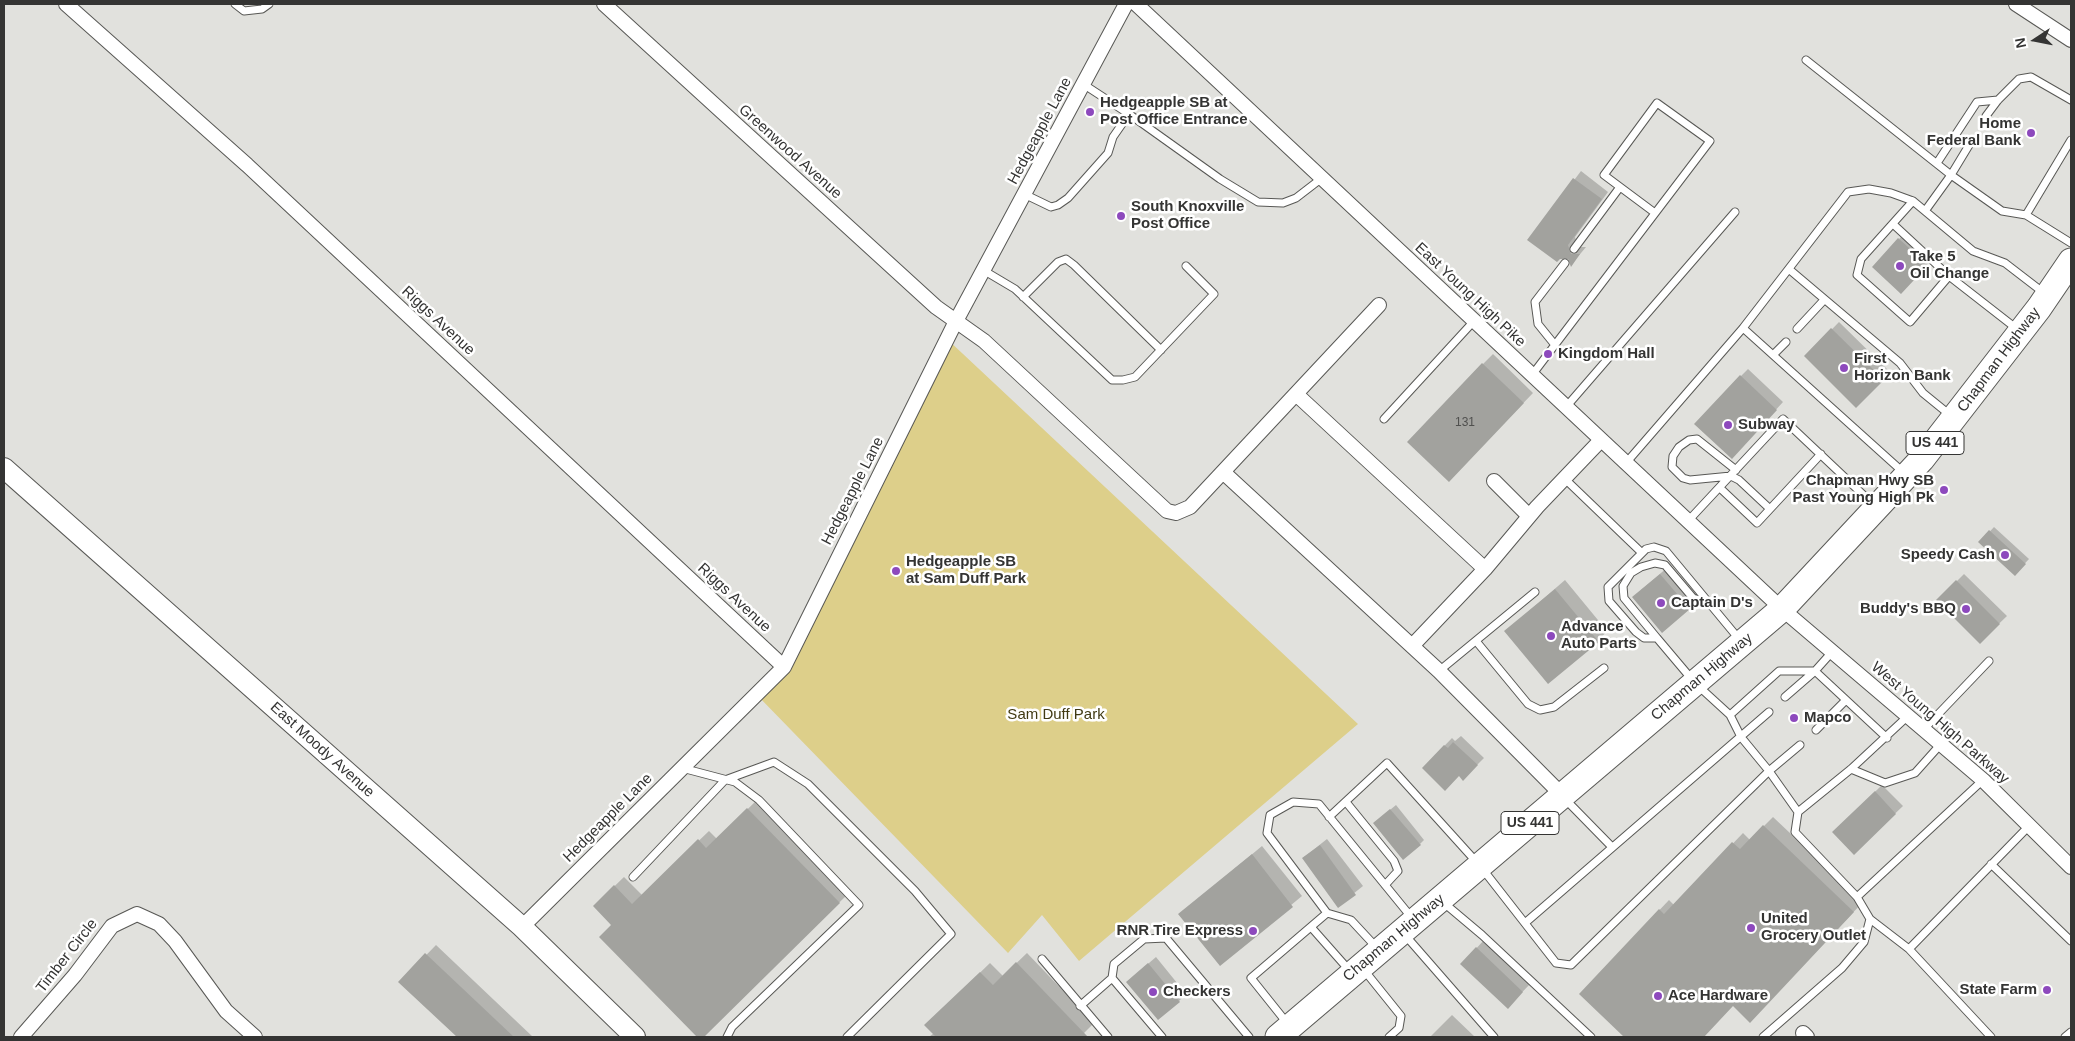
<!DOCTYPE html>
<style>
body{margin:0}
#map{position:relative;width:2075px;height:1041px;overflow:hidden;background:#e1e1dd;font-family:Helvetica,sans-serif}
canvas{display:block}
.frame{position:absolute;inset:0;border:5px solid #343433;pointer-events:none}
.north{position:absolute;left:2010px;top:15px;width:50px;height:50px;-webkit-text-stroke:4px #fff;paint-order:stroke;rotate:259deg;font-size:14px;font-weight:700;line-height:20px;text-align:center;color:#343433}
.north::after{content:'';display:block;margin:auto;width:18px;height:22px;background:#343433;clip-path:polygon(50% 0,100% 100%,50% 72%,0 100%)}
</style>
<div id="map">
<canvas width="2075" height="1041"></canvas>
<div class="frame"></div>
<div class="north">N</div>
</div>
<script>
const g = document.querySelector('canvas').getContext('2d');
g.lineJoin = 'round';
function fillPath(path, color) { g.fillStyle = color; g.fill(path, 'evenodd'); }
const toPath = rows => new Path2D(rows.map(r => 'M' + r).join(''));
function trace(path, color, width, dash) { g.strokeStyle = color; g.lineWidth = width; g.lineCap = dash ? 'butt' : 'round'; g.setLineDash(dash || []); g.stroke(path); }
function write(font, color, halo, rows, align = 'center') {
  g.font = font + ' Helvetica,sans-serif'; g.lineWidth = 5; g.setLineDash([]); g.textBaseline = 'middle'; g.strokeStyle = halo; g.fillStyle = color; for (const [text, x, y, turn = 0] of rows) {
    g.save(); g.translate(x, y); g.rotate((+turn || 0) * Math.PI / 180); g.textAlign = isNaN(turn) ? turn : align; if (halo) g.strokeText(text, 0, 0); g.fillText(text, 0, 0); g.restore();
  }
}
fillPath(toPath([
 [947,339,1358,724,1079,961,1042,915,1008,953,756,694,784,667]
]), '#ddcf8a');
fillPath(toPath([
 [1581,171,1608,192,1575,237,1578,247,1586,247,1571,265,1569,257,1560,258,1529,240],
 [1906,232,1934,257,1908,285,1899,239],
 [1839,322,1890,372,1856,406,1806,356],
 [1493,354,1533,393,1458,471,1483,364],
 [1748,369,1783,402,1739,450,1741,376],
 [1994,527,2029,559,2015,574,1980,542],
 [1668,567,1696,601,1689,608,1641,590],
 [1964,574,2007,616,1980,642,1938,600],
 [1565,580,1607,631,1598,641,1506,631],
 [1461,736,1484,758,1463,779,1459,775,1423,768,1452,738,1455,741],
 [1882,785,1903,806,1854,853,1834,832],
 [758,799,849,893,702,1037,699,1037,600,937,612,925,594,906,624,877,642,895,709,831,717,839],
 [1396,805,1424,840,1420,844,1379,819],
 [1773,817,1863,902,1760,1011,1733,1005,1703,1037,1626,1037,1580,994,1669,900,1674,905,1743,833,1750,840],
 [1327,839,1363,886,1338,906,1303,858],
 [1262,846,1302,896,1220,964,1180,914],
 [1484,940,1530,984,1508,1007,1462,964],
 [436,945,533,1037,459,1037,400,982],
 [1027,953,1094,1023,1080,1037,929,1037,934,1033,926,1025,990,963,1003,976],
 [1156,957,1186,994,1179,1001,1135,975],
 [1452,1015,1475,1037,1430,1037]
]), '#0003');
fillPath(toPath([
 [1573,178,1602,199,1568,245,1571,254,1580,254,1571,267,1568,259,1560,259,1557,262,1527,240],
 [1898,238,1928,265,1901,294,1872,267],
 [1831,328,1884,380,1856,408,1804,356],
 [1482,363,1524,403,1449,482,1407,442],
 [1740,375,1777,410,1732,459,1694,424],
 [1989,530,2026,564,2015,576,1978,542],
 [1660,574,1690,609,1662,633,1632,597],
 [1956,580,2000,624,1980,644,1936,600],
 [1555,589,1599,642,1548,684,1504,631],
 [1453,742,1478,765,1463,781,1459,776,1445,791,1422,768,1444,745,1448,748],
 [1875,791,1896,814,1854,855,1832,832],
 [747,808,840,903,704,1037,697,1037,599,937,611,925,593,906,614,885,632,904,698,839,706,848],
 [1390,809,1421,845,1403,860,1373,823],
 [1763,825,1854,912,1750,1023,1733,1006,1704,1037,1624,1037,1579,994,1659,909,1664,914,1732,842,1740,849],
 [1320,845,1356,895,1338,908,1302,858],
 [1252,854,1293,907,1220,966,1178,914],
 [1476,947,1523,992,1508,1009,1460,964],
 [425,953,514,1037,457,1037,398,982],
 [1016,962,1088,1037,936,1037,924,1025,980,972,993,985],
 [1148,963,1180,1002,1158,1020,1126,982]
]), '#a2a29e');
const lane = toPath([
 [235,4,244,11,262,9,269,4],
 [1806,60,1951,175,1925,211],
 [1083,84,1129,114,1220,179,1258,202,1283,203,1296,198,1322,178],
 [1986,116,1998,100,2019,79,2031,77,2071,100],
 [1971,142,1951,175,2002,211,2026,215,2071,243],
 [1937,163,1977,102,1998,100],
 [1024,194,1051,207,1058,205,1068,198,1108,153,1113,137,1129,114],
 [1913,201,1861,259,1857,275,1910,322,1949,276],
 [2026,215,2071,140],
 [1893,224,1949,276,2017,329],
 [1574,249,1620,187],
 [983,270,1015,289,1112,380,1123,380,1135,377,1214,294,1186,266],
 [1790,270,1900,363,1923,393,1950,415],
 [1023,297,1058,262,1066,259,1074,265,1161,350],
 [1743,328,1903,472],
 [1797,329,1824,300],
 [1555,345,1538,324,1535,302,1565,263],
 [1774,354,1786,342],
 [1532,375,1710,141,1657,103,1604,175,1655,213],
 [1566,407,1735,212],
 [1384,419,1474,321],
 [1626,463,1743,328,1848,192,1869,189,1891,193,1913,201,1973,251,2005,263,2044,293],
 [1736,470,1697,439,1689,440,1679,447,1673,456,1672,467,1683,478,1690,480,1731,476,1739,480,1770,509],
 [1564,478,1642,553],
 [1720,488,1757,523,1821,454],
 [1688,521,1783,419,1874,505],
 [1657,638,1624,598,1623,586,1631,573,1641,567,1655,563,1665,565,1693,598,1706,602],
 [1476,641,1528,704,1540,710,1554,707,1604,668],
 [1439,671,1535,592],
 [1785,697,1815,671,1887,738],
 [1730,715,1779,671,1815,671,1832,652],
 [1924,729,1989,661],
 [1816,730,1846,700],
 [682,768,735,782,759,800,859,905,732,1027,727,1037],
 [1851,769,1885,783,1915,773,1940,745],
 [1565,799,1612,847],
 [1346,802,1394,861,1398,871,1385,885],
 [1798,812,1851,769,1908,716],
 [1329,817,1387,763,1481,867,1556,963,1571,965,1769,771,1741,737,1730,715,1695,683,1657,638,1644,638,1636,632,1609,601,1608,587,1646,549,1654,547,1666,551,1739,639],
 [1991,864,2071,941],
 [633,877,725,780,774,762,808,784,915,891,951,934,847,1037],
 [1857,897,1983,780],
 [1444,903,1482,935,1591,1037],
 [1870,919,1909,949,2030,825],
 [1525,923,1769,712],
 [1311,927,1349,970],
 [1405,935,1494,1037],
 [1377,948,1351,920,1327,913,1267,833,1270,815,1293,802,1319,804,1412,918],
 [1909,949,1991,1037],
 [1042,959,1108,1037],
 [1364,970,1401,1016,1399,1028,1389,1037],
 [1080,1006,1112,978],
 [1287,1023,1251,978,1327,913],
 [1162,1037,1112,978,1114,964,1144,939,1166,938,1249,1037],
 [1763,1037,1842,968,1864,942,1870,919,1857,897,1795,832,1798,812,1769,771,1800,745],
 [2065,1037,2071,1032]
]);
const street = toPath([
 [66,4,247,165,784,667],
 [604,4,936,307,984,341,1167,511,1176,513,1190,507,1379,305],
 [1136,4,1782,609,1983,780,2071,867],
 [2016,4,2071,40],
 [1296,394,1485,569],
 [1223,472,1439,671,1562,795],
 [1494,481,1529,516],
 [1412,646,1485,569,1537,507,1601,440],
 [522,927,784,667,956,321,1126,4],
 [1803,1033,1807,1037],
 [21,1037,75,975,112,926,137,914,159,924,175,941,226,1011,255,1037]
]);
const secondary = toPath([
 [4,468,522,927,635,1037]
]);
const highway = toPath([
 [1278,1037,1782,609,1922,459,2039,308,2071,261]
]);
trace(lane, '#585855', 9);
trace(street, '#585855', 16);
trace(secondary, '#585855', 22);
trace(highway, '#585855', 27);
trace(lane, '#fff', 7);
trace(street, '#fff', 14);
trace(secondary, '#fff', 20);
trace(highway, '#fff', 25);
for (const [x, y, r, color] of [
 [1090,112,5,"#8d49bd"],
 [2031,133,5,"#8d49bd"],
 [1121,216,5,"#8d49bd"],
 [1900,266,5,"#8d49bd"],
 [1548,354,5,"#8d49bd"],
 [1844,368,5,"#8d49bd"],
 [1728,425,5,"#8d49bd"],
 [1944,490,5,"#8d49bd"],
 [2005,555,5,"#8d49bd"],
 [896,571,5,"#8d49bd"],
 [1661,603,5,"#8d49bd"],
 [1966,609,5,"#8d49bd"],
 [1551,636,5,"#8d49bd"],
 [1794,718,5,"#8d49bd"],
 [1751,928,5,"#8d49bd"],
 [1253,931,5,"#8d49bd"],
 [2047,990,5,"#8d49bd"],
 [1153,992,5,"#8d49bd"],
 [1658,996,5,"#8d49bd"]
]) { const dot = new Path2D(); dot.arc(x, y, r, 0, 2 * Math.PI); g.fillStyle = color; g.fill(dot); trace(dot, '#fff', 2); }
write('12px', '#50504e', null, [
 ["131",1465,423]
]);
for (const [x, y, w] of [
 [1935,443,58],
 [1530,823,58]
]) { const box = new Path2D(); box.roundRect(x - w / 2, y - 11.5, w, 23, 4); g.fillStyle = '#fff'; g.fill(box); trace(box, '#343433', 1); }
write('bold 14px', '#343433', null, [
 ["US 441",1935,443],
 ["US 441",1530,823]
]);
write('bold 15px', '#343433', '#fff', [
 ["Hedgeapple SB at",1100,103],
 ["Post Office Entrance",1100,120],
 ["Home",2021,124,"right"],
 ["Federal Bank",2021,141,"right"],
 ["South Knoxville",1131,207],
 ["Post Office",1131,224],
 ["Take 5",1910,257],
 ["Oil Change",1910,274],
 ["Kingdom Hall",1558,354],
 ["First",1854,359],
 ["Horizon Bank",1854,376],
 ["Subway",1738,425],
 ["Chapman Hwy SB",1934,481,"right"],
 ["Past Young High Pk",1934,498,"right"],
 ["Speedy Cash",1995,555,"right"],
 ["Hedgeapple SB",906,562],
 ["at Sam Duff Park",906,579],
 ["Captain D's",1671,603],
 ["Buddy's BBQ",1956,609,"right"],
 ["Advance",1561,627],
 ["Auto Parts",1561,644],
 ["Mapco",1804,718],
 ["United",1761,919],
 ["Grocery Outlet",1761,936],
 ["RNR Tire Express",1243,931,"right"],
 ["State Farm",2037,990,"right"],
 ["Checkers",1163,992],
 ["Ace Hardware",1668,996]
], 'left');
write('15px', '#343433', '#fff', [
 ["Hedgeapple Lane",1040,131,-62],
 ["Greenwood Avenue",790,152,42],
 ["East Young High Pike",1470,295,43],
 ["Riggs Avenue",438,321,43],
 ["Chapman Highway",1999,360,-53],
 ["Hedgeapple Lane",853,491,-63],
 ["Riggs Avenue",734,598,43],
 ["Chapman Highway",1702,677,-40],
 ["West Young High Parkway",1940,723,41],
 ["East Moody Avenue",322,750,42],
 ["Hedgeapple Lane",608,818,-45],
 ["Chapman Highway",1394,938,-40],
 ["Timber Circle",67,956,-52]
]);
write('15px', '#403912', '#fff', [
 ["Sam Duff Park",1056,715]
]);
</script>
